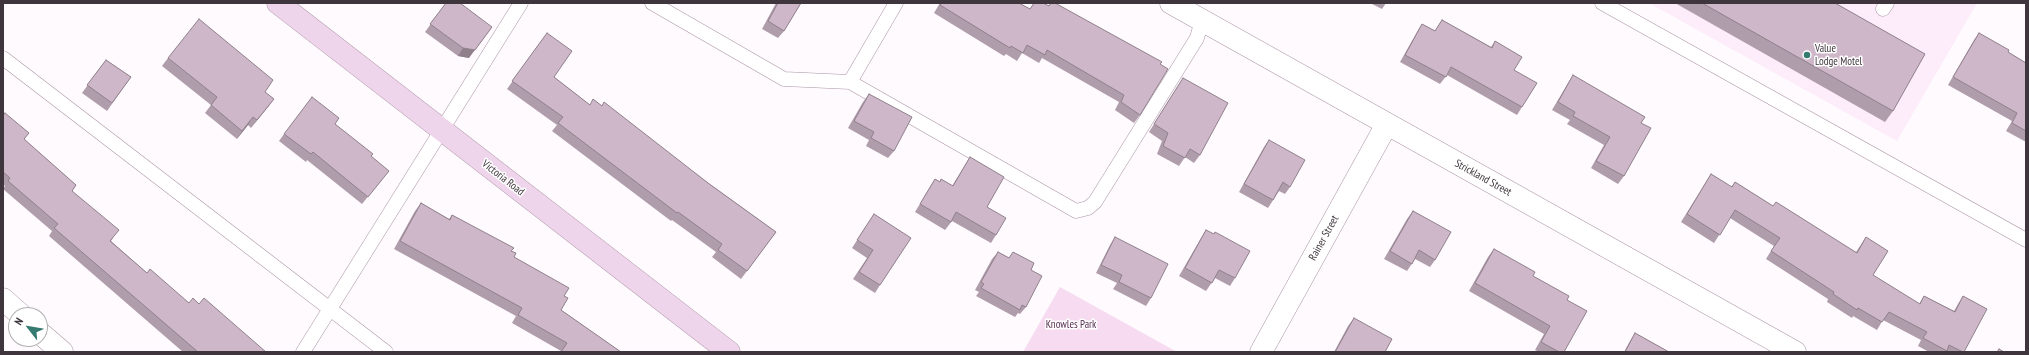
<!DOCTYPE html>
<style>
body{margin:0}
#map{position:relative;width:2029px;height:355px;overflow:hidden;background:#fffafe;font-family:"PT Sans Narrow",sans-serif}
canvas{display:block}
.frame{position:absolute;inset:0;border:4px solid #3e363c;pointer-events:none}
.north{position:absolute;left:8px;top:307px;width:40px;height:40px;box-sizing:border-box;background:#fff;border:1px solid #b2afb1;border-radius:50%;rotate:301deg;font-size:11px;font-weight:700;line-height:16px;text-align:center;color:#3e363c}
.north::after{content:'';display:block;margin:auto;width:14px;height:18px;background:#357a71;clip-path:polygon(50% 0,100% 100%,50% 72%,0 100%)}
</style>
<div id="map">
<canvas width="2029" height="355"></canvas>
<div class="frame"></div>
<div class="north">N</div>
</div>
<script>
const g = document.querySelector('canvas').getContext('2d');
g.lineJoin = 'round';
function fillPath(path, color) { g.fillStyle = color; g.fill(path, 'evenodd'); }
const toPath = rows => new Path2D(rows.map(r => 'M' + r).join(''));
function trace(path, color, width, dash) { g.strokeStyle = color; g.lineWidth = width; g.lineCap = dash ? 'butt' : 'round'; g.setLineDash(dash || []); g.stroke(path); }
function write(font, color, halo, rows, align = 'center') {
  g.font = font + ' "PT Sans Narrow",sans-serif'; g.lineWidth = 3; g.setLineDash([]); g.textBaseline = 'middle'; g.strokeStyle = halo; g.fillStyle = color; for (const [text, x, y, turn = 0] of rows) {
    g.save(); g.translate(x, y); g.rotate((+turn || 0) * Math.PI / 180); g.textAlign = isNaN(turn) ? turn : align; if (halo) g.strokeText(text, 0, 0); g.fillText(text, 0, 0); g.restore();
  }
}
fillPath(toPath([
 [1649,3,1977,3,1897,141]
]), '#fdecfa');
fillPath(toPath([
 [1060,287,1177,352,1023,352]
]), '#f6dbf1');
const lane = toPath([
 [652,3,784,79,850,82],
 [896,3,850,82,1076,211,1088,208,1095,202,1197,38,1202,20],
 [1602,3,2026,240],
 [1883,9,1887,3],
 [3,58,386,352],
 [303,352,521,3]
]);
const street = toPath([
 [1171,3,1795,352],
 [3,299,21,315],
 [40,333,62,352],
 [1261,352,1387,124]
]);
const secondary = toPath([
 [278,3,729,352]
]);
trace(lane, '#ab96a6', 15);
trace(street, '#ab96a6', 23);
trace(secondary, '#ab96a6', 23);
trace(lane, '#fff', 14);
trace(street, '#fff', 22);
trace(secondary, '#efd5eb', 22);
fillPath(toPath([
 [446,3,469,58,458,56,425,32],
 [776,3,801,3,784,31,778,38,762,29],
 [940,3,1019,3,1030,9,1034,3,1043,3,1048,6,1051,3,1160,64,1140,115,1134,123,1115,110,1119,102,1042,58,1039,63,1022,53,1017,61,1006,54,1004,56,934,13],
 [1370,3,1386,3,1382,9],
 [1675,3,1835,3,1893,111,1885,122],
 [1442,20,1491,47,1495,41,1514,70,1522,107,1517,115,1447,75,1440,84,1400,62,1417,32,1422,24,1435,31],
 [547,33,554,77,590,105,602,106,776,232,741,279,712,257,716,252,672,220,671,221,552,131,557,125,507,89],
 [1979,33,2008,52,2026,63,2026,142,2006,131,2012,121,1948,85,1974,40],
 [168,58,265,92,274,99,251,128,248,125,237,139,205,113,211,105,162,66],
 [106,60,131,77,107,111,82,93],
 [1573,75,1641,123,1624,176,1618,184,1591,168,1604,145,1567,124,1570,120,1552,110,1568,83],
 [1183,78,1200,155,1194,163,1185,157,1179,166,1157,154,1162,141,1149,132],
 [869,94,894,151,888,158,866,146,869,140,848,128,863,102],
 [3,116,29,133,24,139,76,185,72,191,113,238,111,241,147,273,189,303,199,304,266,352,183,352,49,236,52,231,3,189,5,186,3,184],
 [335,124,371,157,389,171,383,178,362,204,307,160,306,162,279,141,284,134],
 [1269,140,1290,187,1285,194,1279,191,1268,208,1239,192,1264,147],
 [970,157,987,207,996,235,991,243,952,221,945,230,915,212,930,187,935,179,939,182,952,186,965,165],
 [1711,174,1731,187,1735,182,1773,206,1856,252,1866,237,1873,275,1919,304,1924,296,1954,311,1958,304,1963,296,1964,352,1929,352,1918,346,1921,340,1883,320,1877,330,1853,316,1852,318,1827,302,1828,299,1766,259,1774,246,1730,218,1714,243,1681,222],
 [421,203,449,219,452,215,511,251,514,257,564,296,561,310,621,352,561,352,561,351,512,323,516,316,394,249,415,211],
 [1413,211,1435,260,1430,267,1415,259,1407,271,1384,259,1407,219],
 [874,214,880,285,875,293,853,279,867,258,852,248],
 [1206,230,1235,278,1230,286,1215,278,1206,291,1179,276,1201,238],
 [1115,237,1151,298,1146,306,1113,289,1117,283,1096,273,1110,245],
 [1494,249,1567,300,1564,352,1539,352,1535,350,1544,334,1469,291,1488,257],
 [998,252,1009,258,1013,252,1031,270,1026,307,1020,314,1018,313,1015,317,976,296,979,292,975,290,992,259],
 [1354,318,1385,352,1334,352,1348,326],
 [1635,333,1669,352,1624,352,1630,341]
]), '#b09dac');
fillPath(toPath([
 [492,27,469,58,458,56,463,48],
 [274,99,268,107,251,128,257,120],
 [253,117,248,125,237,139,242,131]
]), '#90808c');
const building = toPath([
 [446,3,460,3,492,27,475,50,463,48,430,24,446,3],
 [778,3,801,3,784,31,768,21,778,3],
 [941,3,1019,3,1030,9,1034,3,1043,3,1049,6,1051,3,1055,3,1162,62,1160,64,1168,69,1140,115,1121,102,1124,95,1047,50,1045,55,1027,45,1023,53,1011,46,1010,48,940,5,941,3],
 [1702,3,1835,3,1925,54,1893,111,1702,3],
 [199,19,273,80,265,92,274,99,257,120,253,117,242,131,211,105,217,97,168,58,199,19],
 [1442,20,1492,48,1495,41,1522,57,1514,70,1537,83,1522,107,1451,67,1446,77,1405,55,1422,24,1435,31,1442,20],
 [547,33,572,51,554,77,590,105,593,99,602,106,604,102,708,183,776,232,747,271,718,250,722,244,678,212,677,213,558,123,563,117,512,81,547,33],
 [1979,33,2009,50,2008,52,2026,63,2026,131,2012,123,2017,113,1953,77,1979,33],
 [106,60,131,77,112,103,87,85,106,60],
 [1573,75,1645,117,1641,123,1651,128,1624,176,1596,161,1610,137,1573,116,1575,112,1558,102,1573,75],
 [1183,78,1228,103,1200,155,1190,149,1185,158,1163,146,1168,133,1154,124,1183,78],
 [869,94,912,117,894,151,871,138,874,132,854,121,869,94],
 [312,97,339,118,335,124,373,154,371,156,389,171,368,197,313,152,311,154,284,134,312,97],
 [5,113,29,133,24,139,76,185,72,191,119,230,110,241,147,273,150,269,189,303,193,298,199,304,204,298,266,352,198,352,54,228,58,224,8,181,10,178,3,172,3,116,5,113],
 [1269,140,1305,160,1290,187,1283,182,1273,200,1244,184,1269,140],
 [970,157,1004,177,987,207,1006,218,996,235,956,212,951,222,920,204,935,179,940,182,941,179,953,186,970,157],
 [1711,174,1732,187,1735,182,1773,206,1776,202,1857,253,1866,237,1888,251,1873,275,1920,304,1924,296,1955,312,1963,296,1987,309,1964,352,1963,352,1949,345,1947,351,1923,338,1927,332,1889,312,1882,322,1858,308,1857,310,1833,294,1834,292,1771,251,1780,238,1735,210,1720,235,1687,214,1711,174],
 [421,203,450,220,452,215,514,248,511,251,516,253,514,257,569,288,564,296,568,298,561,310,621,352,561,352,567,343,518,315,522,308,400,241,421,203],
 [1413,211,1451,232,1435,260,1419,250,1412,264,1390,251,1413,211],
 [874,214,911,238,880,285,859,272,873,250,857,240,874,214],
 [1206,230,1214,234,1215,232,1250,251,1235,278,1219,270,1212,283,1185,268,1206,230],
 [1115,237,1168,264,1151,298,1119,282,1122,275,1101,265,1115,237],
 [1494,249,1535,272,1533,276,1569,296,1567,300,1587,311,1564,352,1559,352,1541,342,1550,326,1475,283,1494,249],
 [998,252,1009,258,1013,252,1034,263,1031,270,1042,276,1026,307,1022,305,1020,310,981,288,984,284,981,282,998,252],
 [1354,318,1392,339,1385,352,1335,352,1354,318],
 [1635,333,1669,352,1625,352,1635,333],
 [1999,349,2004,352,1997,352,1999,349]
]);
fillPath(building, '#cdb7c8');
trace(building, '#90808c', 1);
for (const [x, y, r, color] of [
 [1807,55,4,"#357a71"]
]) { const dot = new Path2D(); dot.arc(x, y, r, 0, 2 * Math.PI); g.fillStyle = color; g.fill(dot); trace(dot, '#fff', 1.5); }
write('11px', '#3e363c', '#fff', [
 ["Value",1815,49],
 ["Lodge Motel",1815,62]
], 'left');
write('11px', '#3e363c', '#fff', [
 ["Victoria Road",503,178,38],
 ["Strickland Street",1483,178,29],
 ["Rainer Street",1324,238,-61]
]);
write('11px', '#572e50', '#fff', [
 ["Knowles Park",1071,325]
]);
</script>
